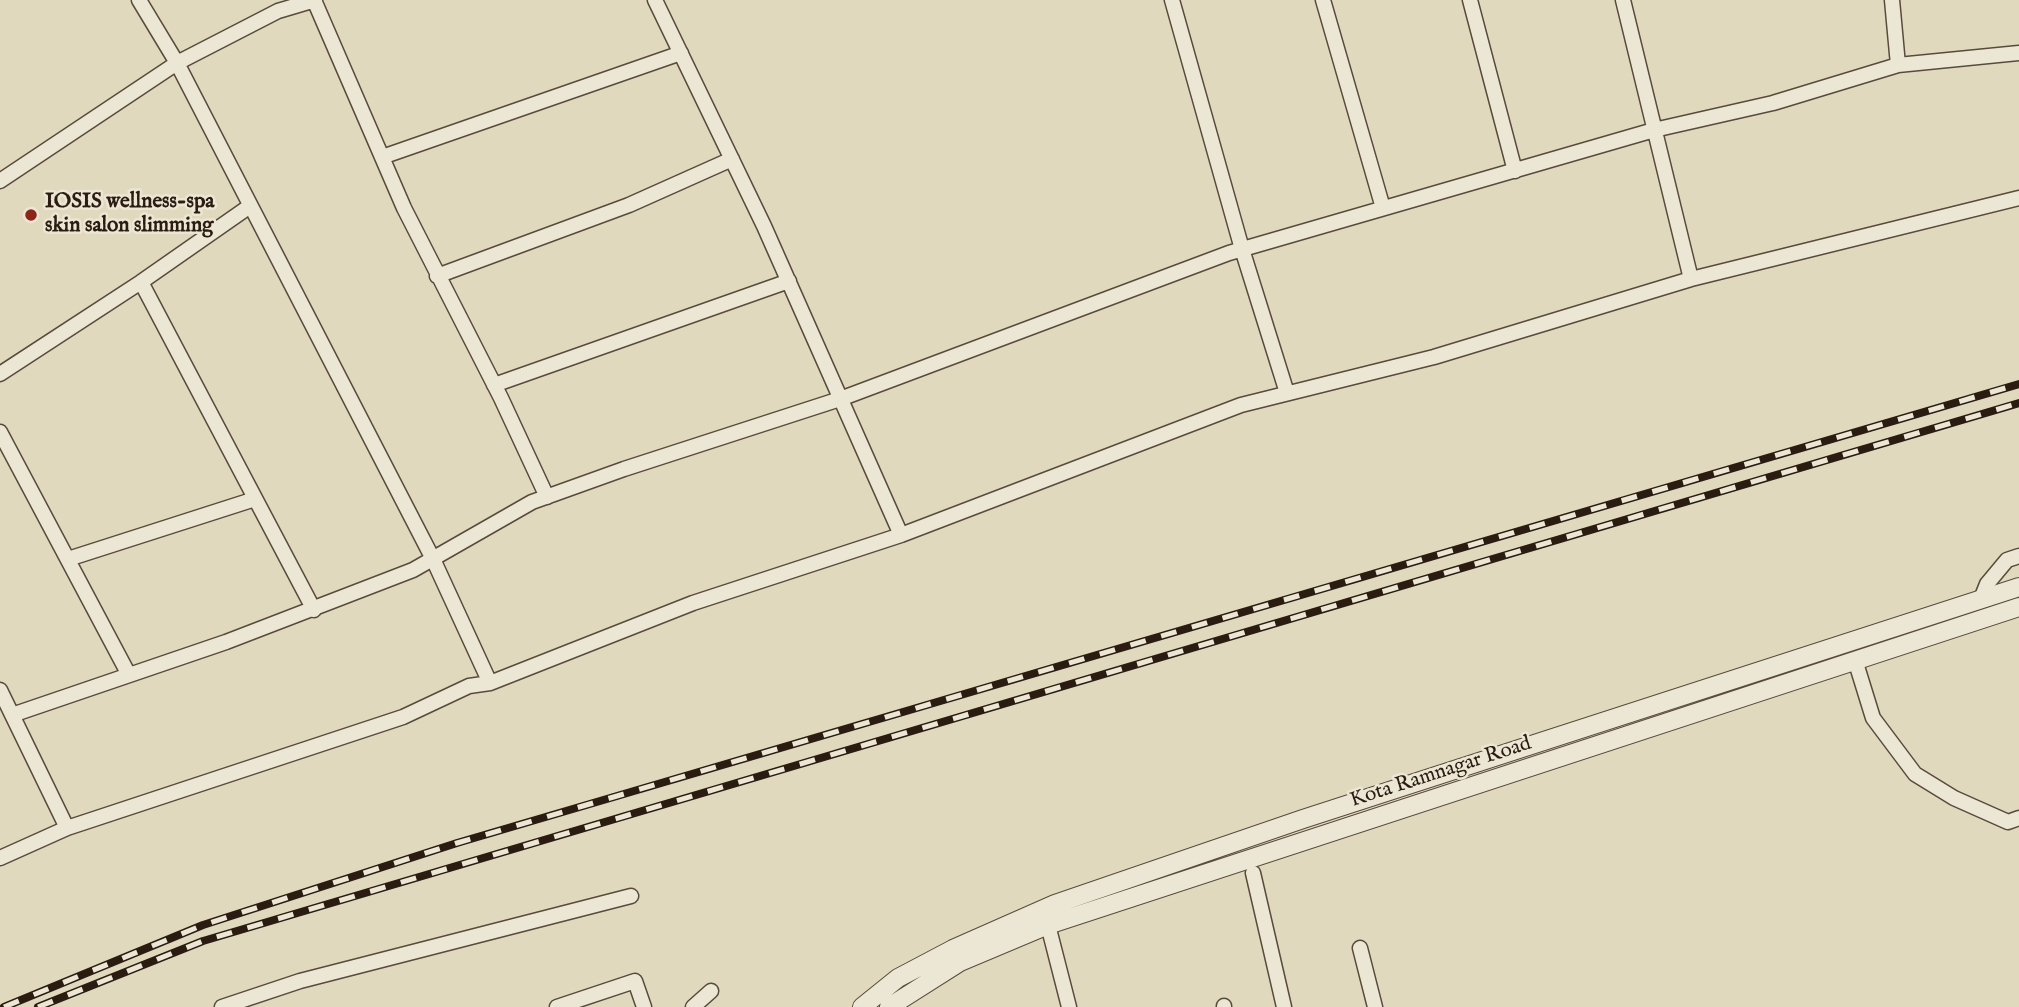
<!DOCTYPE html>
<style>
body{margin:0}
canvas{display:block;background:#e1d9bd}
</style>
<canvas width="2019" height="1007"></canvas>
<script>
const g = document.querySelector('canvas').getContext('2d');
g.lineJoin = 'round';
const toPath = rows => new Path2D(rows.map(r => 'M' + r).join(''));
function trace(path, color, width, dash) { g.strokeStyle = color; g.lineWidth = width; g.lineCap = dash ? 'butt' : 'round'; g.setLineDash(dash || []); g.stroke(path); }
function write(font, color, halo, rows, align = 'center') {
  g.font = font + ' "IM FELL English",serif'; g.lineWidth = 5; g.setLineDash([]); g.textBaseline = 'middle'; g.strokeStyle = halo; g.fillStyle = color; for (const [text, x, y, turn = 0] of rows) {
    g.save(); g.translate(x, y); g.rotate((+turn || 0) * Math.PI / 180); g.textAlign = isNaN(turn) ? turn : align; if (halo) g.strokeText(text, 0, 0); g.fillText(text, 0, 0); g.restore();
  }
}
const minor = toPath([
 [314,0,404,208,501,398,547,497],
 [655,0,764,226,901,535],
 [1172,0,1242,249,1287,393],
 [1323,0,1383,208],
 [1470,0,1515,171],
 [1623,0,1691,279],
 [1892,0,1898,65],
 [382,157,681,53],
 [0,181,177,63,278,11,315,0],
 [437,276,629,205,732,159],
 [141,282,314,610],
 [0,374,141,282,250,206],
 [494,385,789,281],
 [0,432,129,675],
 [68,559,255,499],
 [1981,599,1987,584,2007,560,2019,556],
 [1856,663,1873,718,1915,774,1954,798,2008,822,2019,818],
 [490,683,693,603,901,535,1241,405,1434,357,1691,279,2019,198],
 [0,690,67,828],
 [12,715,226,642,413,570,532,502,624,469,840,399,1229,253,1654,130,1773,103,1898,65,2019,53],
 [0,858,67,828,403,717,469,686,490,683,433,559,177,63,139,0],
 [1253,873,1284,1007],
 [1048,925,1069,1007],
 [1360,948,1375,1007],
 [1224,1006,1224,1007],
 [222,1007,300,981,631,896],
 [557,1007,635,981,644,1007],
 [693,1007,711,991]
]);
const tertiary = toPath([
 [862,1007,898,978,953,949,1055,904,1303,819,2019,587],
 [889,1007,960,962,1048,925,2019,607]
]);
trace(minor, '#584b3c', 17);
trace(tertiary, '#584b3c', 20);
trace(minor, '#ece6d4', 14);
trace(tertiary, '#ece6d4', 18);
const rail = toPath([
 [4,1007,203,925,457,843,2019,384],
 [38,1007,203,941,2019,403]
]);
trace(rail, '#2a1c11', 8);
trace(rail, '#ece6d4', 5, [16]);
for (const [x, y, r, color] of [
 [31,215,7,"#8f2418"]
]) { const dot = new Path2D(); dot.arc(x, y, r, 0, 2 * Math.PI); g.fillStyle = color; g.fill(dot); trace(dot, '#ece6d4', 2.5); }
write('bold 21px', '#2a1c11', '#ece6d4', [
 ["IOSIS wellness-spa",45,203],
 ["skin salon slimming",45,227]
], 'left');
write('21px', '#2a1c11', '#ece6d4', [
 ["Kota Ramnagar Road",1441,773,-18]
]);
</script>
